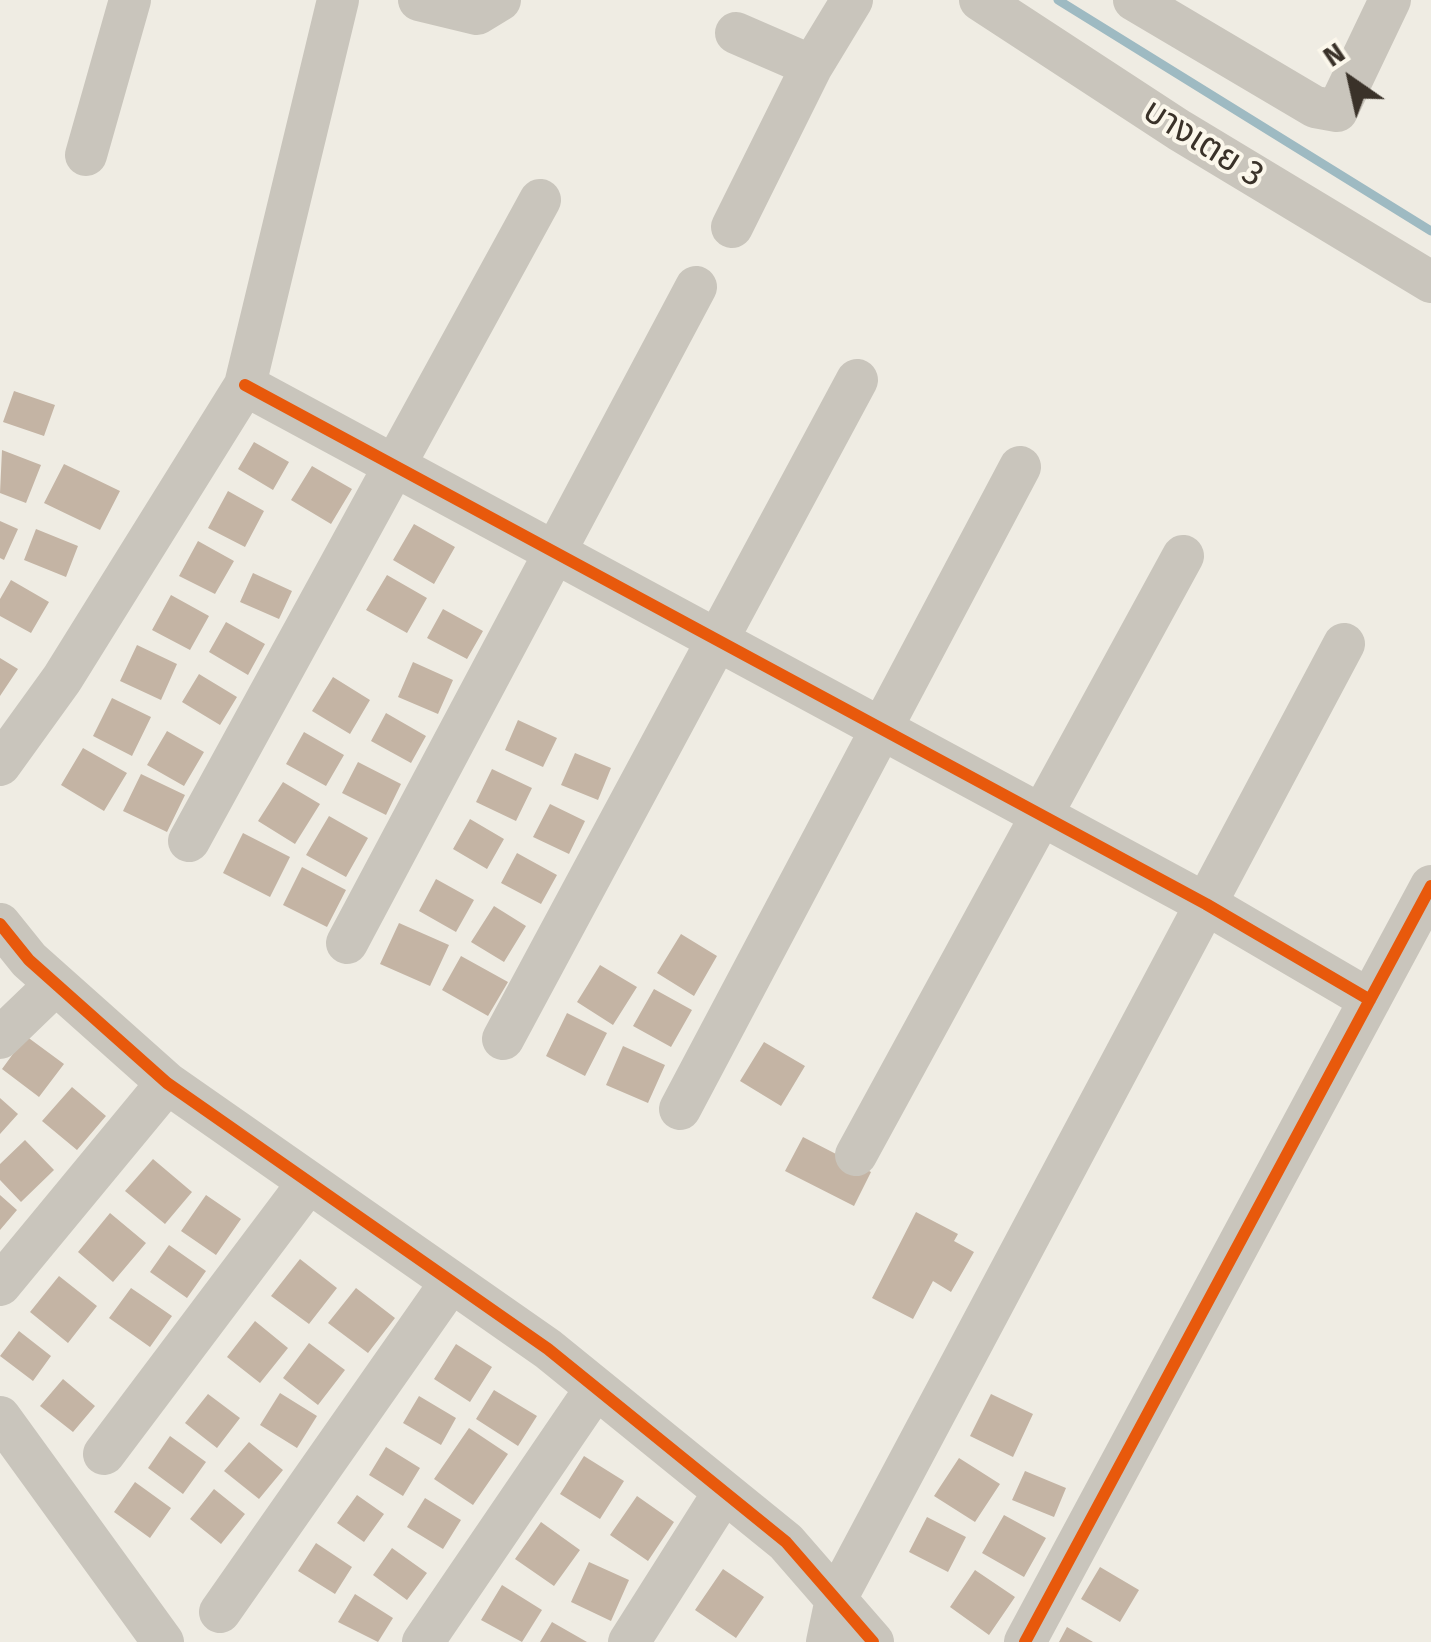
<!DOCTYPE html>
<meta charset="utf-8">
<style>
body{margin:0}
#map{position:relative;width:1431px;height:1642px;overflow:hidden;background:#efece3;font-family:"Fira Sans",sans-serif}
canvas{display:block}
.north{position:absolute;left:1301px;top:30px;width:100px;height:100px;-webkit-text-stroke:8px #fbf7eb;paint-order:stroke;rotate:326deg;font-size:28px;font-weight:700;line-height:40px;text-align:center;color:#3a3229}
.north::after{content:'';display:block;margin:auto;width:35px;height:45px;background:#3a3229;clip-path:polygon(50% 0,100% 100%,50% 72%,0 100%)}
</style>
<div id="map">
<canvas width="1431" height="1642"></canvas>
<div class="north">N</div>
</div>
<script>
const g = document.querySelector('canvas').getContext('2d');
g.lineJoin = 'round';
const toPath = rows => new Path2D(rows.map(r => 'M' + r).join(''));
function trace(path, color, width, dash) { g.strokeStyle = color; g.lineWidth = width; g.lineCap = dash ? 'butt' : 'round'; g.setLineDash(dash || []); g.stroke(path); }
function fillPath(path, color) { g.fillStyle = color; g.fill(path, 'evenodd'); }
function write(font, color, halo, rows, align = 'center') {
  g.font = font + ' "Fira Sans","Noto Sans Thai",sans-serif'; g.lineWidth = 8; g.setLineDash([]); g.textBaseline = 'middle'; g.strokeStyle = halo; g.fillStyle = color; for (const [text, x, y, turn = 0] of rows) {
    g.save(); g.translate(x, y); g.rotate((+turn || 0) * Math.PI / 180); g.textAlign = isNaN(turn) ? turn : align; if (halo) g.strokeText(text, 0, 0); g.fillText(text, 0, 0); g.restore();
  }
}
trace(toPath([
 [1058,0,1431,231]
]), '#9ebac2', 9);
fillPath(toPath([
 [14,391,55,405,44,436,3,422],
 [254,442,289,462,273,490,238,469],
 [2,450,41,465,26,503,0,493],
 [64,464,120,491,100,530,44,503],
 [312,466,352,489,331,524,291,500],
 [228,491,264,511,245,547,208,528],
 [0,521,18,529,4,560,0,558],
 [414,524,455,547,434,584,393,560],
 [36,529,78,546,66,577,24,560],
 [198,541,234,561,215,594,179,576],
 [253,573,292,591,279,619,240,602],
 [387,575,427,598,407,633,366,610],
 [11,580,49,602,31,633,0,616,0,599],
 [171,595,209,616,190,650,152,630],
 [443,609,483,631,467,659,427,638],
 [226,622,265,644,248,675,209,652],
 [137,645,177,664,161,700,120,681],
 [0,658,18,669,0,696],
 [413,662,453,680,438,714,398,697],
 [199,674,237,697,220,725,182,702],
 [333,677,370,700,350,734,312,711],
 [112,698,151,717,132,756,93,736],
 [386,713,426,736,411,763,371,741],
 [518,720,557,738,543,767,505,750],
 [167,731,204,752,184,786,147,765],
 [304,732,344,755,326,786,286,764],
 [83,748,127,773,104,811,61,785],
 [575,753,611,768,598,800,561,785],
 [358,762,401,784,386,815,342,793],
 [492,769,532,788,516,821,476,802],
 [141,774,185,795,167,832,123,811],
 [283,782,320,804,295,844,258,821],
 [550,804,585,821,569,854,533,837],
 [329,816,368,838,346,877,306,855],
 [470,819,504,839,487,869,453,849],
 [243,833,290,857,270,897,223,873],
 [517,853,557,875,541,904,501,883],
 [302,867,346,890,327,927,283,905],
 [436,879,474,900,456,932,419,911],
 [494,906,526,926,504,962,471,942],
 [399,923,449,945,430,986,380,964],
 [681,934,717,956,694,996,657,973],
 [461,956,508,982,488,1016,442,990],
 [600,965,637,987,613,1025,577,1002],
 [654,989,692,1010,671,1047,633,1026],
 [567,1013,607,1033,585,1076,546,1056],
 [26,1036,64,1064,39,1097,2,1069],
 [764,1042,805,1066,781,1106,740,1081],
 [623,1046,665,1065,648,1103,606,1085],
 [72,1087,106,1116,77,1150,42,1121],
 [0,1098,18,1114,0,1134],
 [803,1137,871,1172,854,1206,785,1171],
 [25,1140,54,1170,21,1202,0,1180,0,1164],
 [153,1159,192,1192,165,1224,125,1191],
 [0,1195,17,1210,0,1230],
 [206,1195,241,1219,216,1255,181,1231],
 [916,1212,958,1234,954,1241,974,1252,951,1292,933,1281,913,1319,872,1298],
 [110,1213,146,1243,113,1282,78,1252],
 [169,1245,206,1271,187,1298,150,1272],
 [300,1259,337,1288,309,1324,271,1296],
 [59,1276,97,1306,68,1343,30,1312],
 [131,1288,172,1316,150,1347,109,1318],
 [356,1288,395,1318,368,1353,328,1323],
 [255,1321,288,1348,260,1383,227,1357],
 [19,1331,51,1356,33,1381,0,1356],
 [309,1343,345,1370,318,1405,283,1378],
 [456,1344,492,1367,470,1402,434,1379],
 [63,1379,95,1406,73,1432,40,1406],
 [494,1390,537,1416,518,1446,476,1419],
 [280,1393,317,1416,297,1448,260,1425],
 [208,1394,240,1418,217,1448,185,1423],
 [991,1394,1033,1414,1013,1457,970,1436],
 [419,1396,456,1418,441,1445,403,1423],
 [469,1428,508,1454,473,1505,434,1479],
 [170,1436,206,1462,183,1494,148,1468],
 [249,1442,283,1470,259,1499,224,1471],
 [386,1447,420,1468,403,1496,369,1475],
 [584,1456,624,1481,600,1519,560,1494],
 [959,1458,1000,1484,975,1522,934,1496],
 [1025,1471,1066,1488,1054,1517,1012,1500],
 [135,1482,171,1508,150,1538,114,1512],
 [214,1489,245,1514,221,1544,190,1519],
 [357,1495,384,1514,364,1542,337,1523],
 [637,1496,674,1522,648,1561,610,1535],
 [425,1498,461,1520,443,1549,407,1527],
 [1004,1515,1046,1538,1024,1577,982,1553],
 [927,1517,966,1537,948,1572,909,1552],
 [541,1522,580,1550,554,1586,515,1559],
 [316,1543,352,1567,335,1594,298,1571],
 [392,1548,427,1573,407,1600,373,1575],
 [589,1562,629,1580,611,1621,571,1602],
 [1100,1567,1139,1590,1120,1622,1081,1599],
 [723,1569,764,1597,736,1638,695,1610],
 [975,1570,1015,1597,989,1635,950,1607],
 [502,1585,542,1610,522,1642,481,1620],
 [355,1594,393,1618,378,1642,338,1622],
 [552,1622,587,1642,540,1642],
 [1067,1627,1093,1642,1059,1642]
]), '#c4b4a4');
trace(toPath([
 [419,0,477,14,500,0],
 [980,0,1179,130,1431,282],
 [1134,0,1315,107,1337,111,1390,0],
 [736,33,812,66],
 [86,155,130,0],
 [732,227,812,66,852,0],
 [245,385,1206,904,1370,1000],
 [0,765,62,679,245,385,338,0],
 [189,841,540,200],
 [0,924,29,960,167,1083,548,1349,786,1542,873,1642],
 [347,943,696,287],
 [0,1038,56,984],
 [503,1039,857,380],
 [680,1109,1020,467],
 [856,1155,1183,556],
 [0,1285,167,1083],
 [0,1417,163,1642],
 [104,1454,308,1183],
 [220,1612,451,1282],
 [423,1642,596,1388],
 [629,1642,724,1492],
 [827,1642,836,1599,1344,644],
 [1025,1642,1431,886]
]), '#c9c5bc', 42);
trace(toPath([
 [245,385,1206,904,1370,1000],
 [0,924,29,960,167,1083,548,1349,786,1542,873,1642],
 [1025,1642,1431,886]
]), '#e8590c', 12);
write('35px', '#3a3229', '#fbf7eb', [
 ["บางเตย 3",1203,144,32]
]);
</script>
